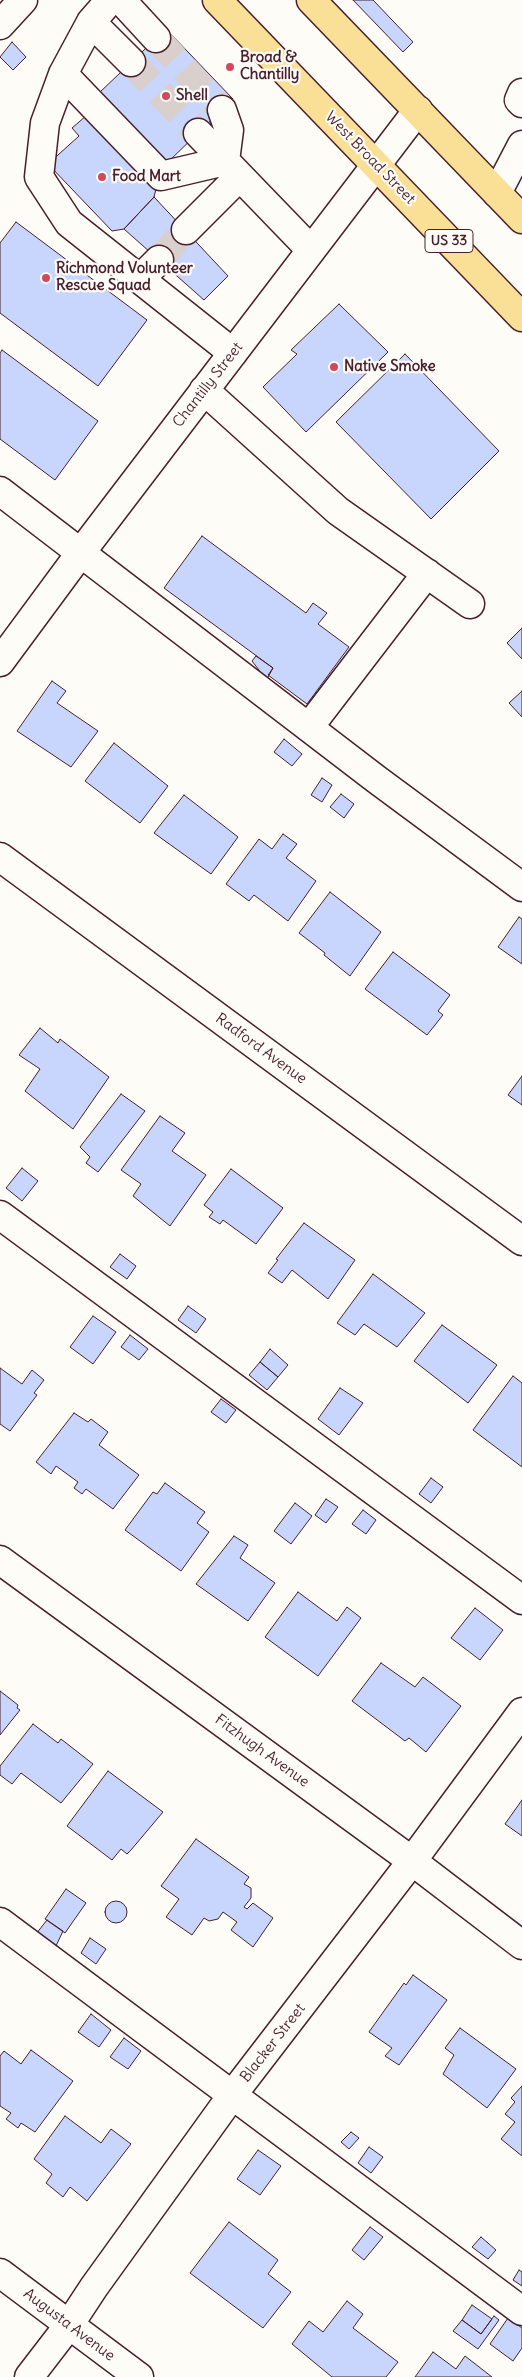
<!DOCTYPE html>
<style>
body{margin:0}
canvas{display:block;background:#fdfcf7}
</style>
<canvas width="522" height="2377"></canvas>
<script>
const g = document.querySelector('canvas').getContext('2d');
g.lineJoin = 'round';
function fillPath(path, color) { g.fillStyle = color; g.fill(path, 'evenodd'); }
const toPath = rows => new Path2D(rows.map(r => 'M' + r).join(''));
function trace(path, color, width, dash) { g.strokeStyle = color; g.lineWidth = width; g.lineCap = dash ? 'butt' : 'round'; g.setLineDash(dash || []); g.stroke(path); }
function write(font, color, halo, rows, align = 'center') {
  g.font = font + ' Delius,sans-serif'; g.lineWidth = 4.5; g.setLineDash([]); g.textBaseline = 'middle'; g.strokeStyle = halo; g.fillStyle = color; for (const [text, x, y, turn = 0] of rows) {
    g.save(); g.translate(x, y); g.rotate((+turn || 0) * Math.PI / 180); g.textAlign = isNaN(turn) ? turn : align; if (halo) g.strokeText(text, 0, 0); g.fillText(text, 0, 0); g.restore();
  }
}
const building = toPath([
 [353,0,373,0,413,42,403,52,353,0],
 [166,29,233,99,166,164,98,94,166,29],
 [12,42,26,57,13,70,0,57,12,42],
 [86,116,156,189,154,197,124,229,112,231,48,164,79,136,72,128,86,116],
 [154,197,228,276,204,300,124,229,154,197],
 [16,222,147,320,98,386,0,313,0,243,16,222],
 [339,304,388,352,306,432,263,387,297,354,291,350,339,304],
 [2,350,98,421,55,480,0,439,0,353,2,350],
 [405,354,499,451,431,519,336,422,405,354],
 [202,536,306,613,313,603,327,613,318,624,349,647,307,704,268,675,273,668,164,588,202,536],
 [522,628,522,659,507,643,522,628],
 [256,656,273,668,267,679,258,673,259,670,252,661,256,656],
 [52,681,66,691,57,703,98,731,71,767,17,731,52,681],
 [522,691,522,717,509,703,522,691],
 [284,739,302,754,292,766,274,752,284,739],
 [114,743,168,786,140,823,85,781,114,743],
 [322,778,332,785,322,802,311,795,322,778],
 [341,794,354,804,344,818,330,807,341,794],
 [184,795,238,837,211,874,154,833,184,795],
 [283,834,297,844,286,858,316,881,288,921,254,895,249,901,226,884,259,839,272,849,283,834],
 [330,892,381,932,350,976,324,955,325,953,299,933,330,892],
 [519,917,522,919,522,964,498,947,519,917],
 [393,952,450,995,438,1011,443,1015,427,1035,365,989,393,952],
 [40,1028,58,1043,60,1039,109,1077,73,1129,25,1091,40,1069,19,1055,40,1028],
 [522,1076,522,1105,508,1095,522,1076],
 [121,1094,145,1111,98,1172,86,1163,90,1157,80,1147,121,1094],
 [160,1116,185,1133,172,1151,206,1175,170,1226,133,1196,141,1184,121,1170,160,1116],
 [22,1168,38,1181,22,1201,6,1188,22,1168],
 [231,1169,283,1208,256,1244,223,1220,220,1224,209,1217,213,1212,204,1205,231,1169],
 [304,1223,355,1260,328,1299,292,1270,282,1283,268,1273,278,1260,276,1259,304,1223],
 [120,1254,136,1266,127,1279,110,1267,120,1254],
 [373,1274,425,1313,397,1347,364,1324,355,1335,337,1323,373,1274],
 [188,1306,206,1319,196,1333,178,1320,188,1306],
 [93,1316,116,1332,93,1364,70,1347,93,1316],
 [442,1325,497,1365,468,1403,414,1361,442,1325],
 [130,1335,148,1349,139,1360,121,1347,130,1335],
 [270,1349,288,1365,278,1377,260,1362,270,1349],
 [260,1362,278,1377,267,1390,249,1375,260,1362],
 [0,1368,22,1384,32,1370,44,1380,34,1393,37,1395,10,1431,0,1424,0,1368],
 [513,1376,522,1383,522,1467,473,1430,513,1376],
 [340,1388,363,1403,339,1435,318,1419,340,1388],
 [221,1399,236,1410,226,1423,211,1412,221,1399],
 [74,1413,88,1422,91,1419,108,1432,99,1445,139,1475,113,1509,86,1489,82,1494,74,1488,78,1482,56,1466,51,1474,36,1462,74,1413],
 [431,1478,443,1487,431,1503,419,1494,431,1478],
 [165,1483,205,1512,197,1523,209,1532,181,1571,125,1530,153,1492,157,1494,165,1483],
 [326,1499,338,1507,326,1523,315,1515,326,1499],
 [295,1503,312,1516,291,1544,274,1531,295,1503],
 [363,1510,376,1520,366,1534,352,1524,363,1510],
 [234,1536,248,1545,240,1558,275,1583,248,1621,196,1584,234,1536],
 [298,1592,337,1621,347,1607,361,1618,318,1676,265,1637,298,1592],
 [475,1608,503,1630,480,1660,451,1638,475,1608],
 [381,1663,415,1687,423,1677,461,1706,426,1752,409,1738,405,1741,352,1701,381,1663],
 [0,1691,18,1705,17,1708,20,1710,0,1735,0,1691],
 [33,1724,58,1743,61,1739,93,1764,61,1803,21,1773,12,1784,0,1775,0,1766,33,1724],
 [108,1771,163,1812,131,1850,127,1854,121,1849,112,1860,67,1826,108,1771],
 [522,1800,522,1836,505,1824,522,1800],
 [196,1839,249,1877,244,1884,251,1888,251,1898,244,1907,247,1909,253,1903,273,1918,253,1947,231,1930,237,1922,223,1912,218,1919,209,1921,204,1918,192,1935,166,1917,179,1899,161,1886,196,1839],
 [66,1889,86,1903,65,1933,45,1919,66,1889],
 '105 1912a11 11 0 1 1 22 0a11 11 0 1 1-22 0Z',
 [47,1920,63,1931,55,1948,36,1934,47,1920],
 [90,1938,106,1949,96,1964,81,1953,90,1938],
 [413,1975,447,2000,399,2065,385,2056,392,2048,369,2032,404,1983,406,1985,413,1975],
 [91,2014,111,2030,99,2047,78,2032,91,2014],
 [460,2028,516,2069,487,2108,443,2074,454,2055,445,2048,460,2028],
 [124,2038,141,2051,128,2069,110,2057,124,2038],
 [31,2050,73,2081,35,2132,21,2123,18,2128,6,2119,11,2113,0,2106,0,2056,4,2051,21,2064,31,2050],
 [522,2086,522,2156,501,2139,515,2122,505,2114,515,2102,511,2098,522,2086],
 [65,2116,101,2143,111,2129,131,2144,87,2201,70,2187,63,2197,46,2183,52,2174,34,2159,65,2116],
 [351,2132,359,2138,349,2149,341,2142,351,2132],
 [369,2147,383,2157,371,2173,358,2163,369,2147],
 [258,2150,281,2166,260,2195,237,2179,258,2150],
 [229,2222,278,2260,268,2274,291,2292,263,2328,190,2273,229,2222],
 [370,2227,383,2237,364,2260,352,2250,370,2227],
 [481,2237,496,2250,488,2259,472,2247,481,2237],
 [519,2270,522,2272,522,2286,513,2280,519,2270],
 [347,2301,363,2314,353,2328,398,2362,386,2377,332,2377,292,2344,309,2321,323,2332,347,2301],
 [472,2305,492,2319,481,2334,462,2320,472,2305],
 [494,2316,499,2320,478,2349,453,2331,462,2320,481,2334,494,2316],
 [508,2318,522,2328,522,2348,513,2361,490,2344,508,2318],
 [433,2352,456,2369,465,2356,492,2377,415,2377,433,2352]
]);
fillPath(building, '#c8d6fd');
trace(building, '#4a1f2b', 1);
trace(toPath([
 [156,38,222,110],
 [131,62,198,133],
 [159,260,186,230]
]), '#d9d0ce', 28, [28, 14]);
const minor = toPath([
 [110,0,91,22,131,62],
 [121,0,156,38],
 [91,22,63,74,45,123,39,177,69,223,233,353],
 [0,25,23,0],
 [63,74,161,176,225,161,229,130,222,110],
 [522,93,519,100,522,103],
 [198,133,311,250],
 [497,193,522,145],
 [186,230,239,177],
 [140,279,159,260],
 [204,390,338,511,470,604],
 [0,491,376,779,522,887],
 [0,662,82,551,418,110],
 [309,727,427,573],
 [0,857,522,1241],
 [0,1215,522,1600],
 [0,1560,412,1861,522,1945],
 [0,1922,522,2311],
 [0,2273,139,2377],
 [29,2377,69,2325,94,2287,233,2094,412,1861,522,1712]
]);
const major = toPath([
 [217,0,522,317],
 [311,0,522,219]
]);
trace(minor, '#4a1f2b', 31);
trace(major, '#4a1f2b', 31);
trace(minor, '#fdfcf7', 28);
trace(major, '#fadf96', 28);
for (const [x, y, r, color] of [
 [230,67,5,"#d1495b"],
 [166,96,5,"#d1495b"],
 [102,177,5,"#d1495b"],
 [46,278,5,"#d1495b"],
 [334,367,5,"#d1495b"]
]) { const dot = new Path2D(); dot.arc(x, y, r, 0, 2 * Math.PI); g.fillStyle = color; g.fill(dot); trace(dot, '#fdfcf7', 2); }
for (const [x, y, w] of [
 [449,241,48]
]) { const box = new Path2D(); box.roundRect(x - w / 2, y - 11.5, w, 23, 4); g.fillStyle = '#fdfcf7'; g.fill(box); trace(box, '#4a1f2b', 1); }
write('bold 14px', '#4a1f2b', null, [
 ["US 33",449,241]
]);
write('bold 15px', '#4a1f2b', '#fdfcf7', [
 ["Broad &",240,58],
 ["Chantilly",240,75],
 ["Shell",176,96],
 ["Food Mart",112,177],
 ["Richmond Volunteer",56,269],
 ["Rescue Squad",56,286],
 ["Native Smoke",344,367]
], 'left');
write('15px', '#4a1f2b', '#fdfcf7', [
 ["West Broad Street",370,158,46],
 ["Chantilly Street",208,385,-52],
 ["Radford Avenue",261,1049,36],
 ["Fitzhugh Avenue",262,1751,36],
 ["Blacker Street",273,2043,-52],
 ["Augusta Avenue",69,2325,37]
]);
</script>
